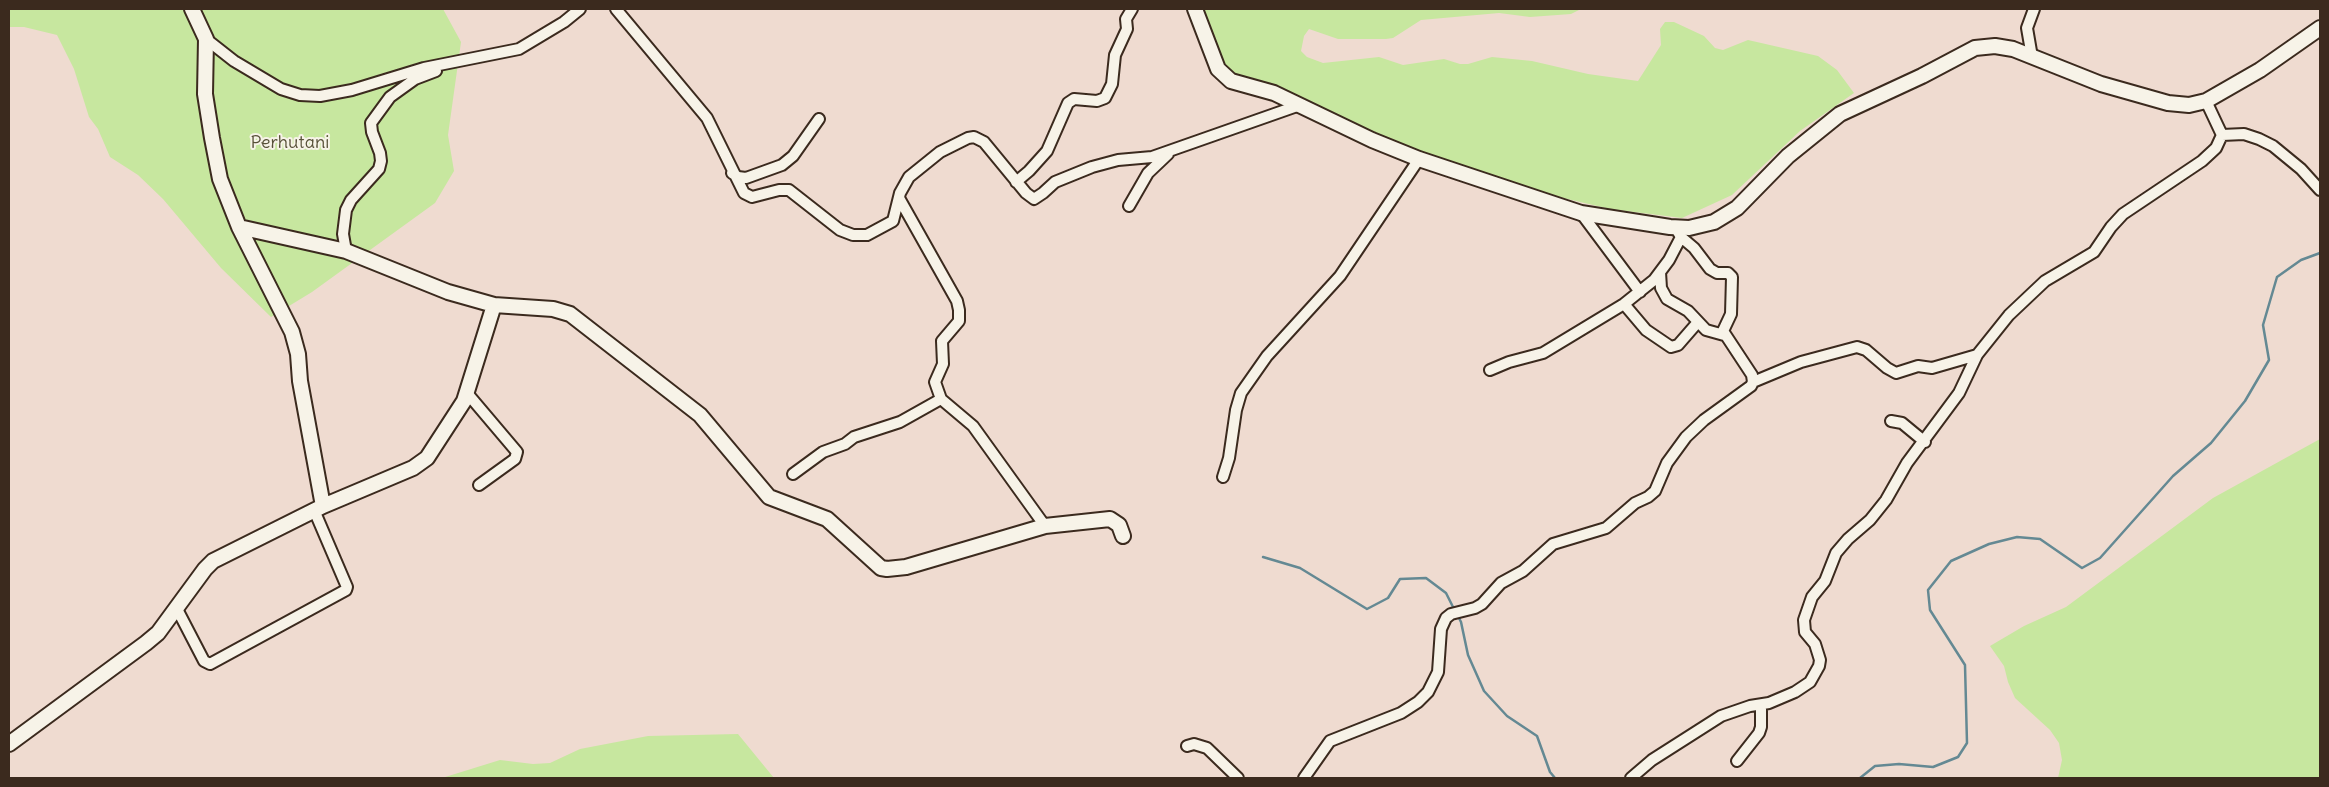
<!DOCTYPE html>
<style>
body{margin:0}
#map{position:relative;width:2329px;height:787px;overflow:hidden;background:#efdbd0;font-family:Delius,sans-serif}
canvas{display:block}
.frame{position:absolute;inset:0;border:10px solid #3b2a1e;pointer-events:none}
</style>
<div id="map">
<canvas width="2329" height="787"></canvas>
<div class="frame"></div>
</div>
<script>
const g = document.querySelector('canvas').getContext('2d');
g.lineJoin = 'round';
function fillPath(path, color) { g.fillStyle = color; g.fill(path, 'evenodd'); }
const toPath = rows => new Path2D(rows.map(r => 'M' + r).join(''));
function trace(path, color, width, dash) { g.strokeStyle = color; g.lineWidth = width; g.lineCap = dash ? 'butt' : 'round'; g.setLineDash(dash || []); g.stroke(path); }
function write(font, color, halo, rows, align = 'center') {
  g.font = font + ' Delius,sans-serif'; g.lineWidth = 4; g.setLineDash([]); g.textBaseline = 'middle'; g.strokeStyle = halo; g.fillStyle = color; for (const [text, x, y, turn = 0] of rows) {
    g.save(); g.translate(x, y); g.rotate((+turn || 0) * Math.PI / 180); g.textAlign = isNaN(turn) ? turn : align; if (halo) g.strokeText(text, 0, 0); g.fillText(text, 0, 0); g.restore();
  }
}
fillPath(toPath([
 [9,9,443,9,461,42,448,135,454,171,435,203,312,292,271,317,221,268,163,199,138,175,110,157,98,129,89,117,74,69,57,35,24,27,9,27],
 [1200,9,1581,9,1571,14,1530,17,1499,13,1421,20,1393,38,1386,39,1338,39,1309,29,1304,36,1301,51,1307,57,1323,63,1379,57,1403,65,1444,59,1460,64,1468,64,1492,57,1532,61,1588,74,1638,81,1661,45,1660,29,1665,22,1674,22,1704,36,1715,48,1723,50,1748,40,1818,56,1837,70,1854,93,1800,131,1732,195,1682,218,1610,209,1529,190,1429,158,1224,70],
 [2320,439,2320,778,2058,778,2062,760,2059,743,2050,730,2015,698,2008,682,2004,666,1990,646,2024,626,2066,607,2213,498],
 [738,734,774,778,442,778,500,760,533,764,550,763,580,749,648,736]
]), '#c7e79f');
trace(toPath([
 [1263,557,1300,568,1367,609,1388,598,1400,579,1426,578,1446,593,1454,609],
 [1457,614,1461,622,1468,655,1484,691,1507,716,1537,736,1550,772,1555,778],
 [1860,778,1875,766,1899,764,1933,767,1958,757,1967,743,1965,665,1930,610,1928,590,1951,561,1989,544,2017,537,2040,539,2082,568,2100,558,2173,476,2211,443,2245,401,2269,360,2263,325,2277,277,2301,260,2320,253]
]), '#648993', 2.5);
const street = toPath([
 [616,9,707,118,744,193,752,197,779,190,789,190,840,230,853,235,867,235,893,221,900,193,909,177,940,152,968,138,974,137,984,142,1026,193,1034,199,1043,193,1055,182,1092,167,1118,160,1152,157,1300,105],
 [206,39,234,61,281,89,300,95,320,96,352,90,424,68,519,49,564,22,580,9],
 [2032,57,2027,28,2034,9],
 [2222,135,2244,134,2259,139,2273,146,2301,169,2320,190],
 [732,173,738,177,746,178,782,165,793,156,819,119],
 [1016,182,1029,171,1047,151,1068,103,1074,99,1097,101,1105,98,1112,84,1115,55,1127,29,1126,19,1132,9],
 [899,198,957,301,959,310,959,321,942,341,943,364,935,382,941,399,973,426,1045,526],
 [1129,206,1148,173,1168,154],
 [1581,213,1640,292],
 [346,251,343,234,346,210,351,200,379,169,381,161,380,153,372,132,371,123,390,97,415,79,436,71],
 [1660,272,1661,288,1667,299,1688,311,1706,330,1724,335],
 [1624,304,1646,330,1671,347,1678,345,1698,322],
 [1490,370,1509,362,1543,353,1624,304,1654,280,1669,260,1681,237,1678,232],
 [1753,382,1801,362,1857,347,1866,350,1887,368,1896,373,1918,366,1932,368,1977,355],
 [467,393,517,452,515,459,479,485],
 [1891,421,1902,423,1925,442],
 [793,474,823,452,845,444,854,437,900,422,941,399],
 [1223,477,1229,458,1236,410,1241,393,1267,356,1340,276,1419,159],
 [177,609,204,661,210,664,346,590,347,587,314,510],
 [1187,746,1194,744,1207,748,1238,778],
 [1737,761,1759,733,1761,727,1761,706],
 [1304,778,1330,741,1401,713,1418,702,1428,692,1438,672,1441,629,1446,618,1451,614,1475,608,1482,604,1501,583,1523,571,1553,544,1606,528,1635,503,1648,497,1655,491,1667,463,1686,437,1704,420,1751,386,1753,382,1752,375,1723,331,1731,314,1732,277,1728,273,1717,273,1710,269,1694,248,1681,237],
 [1631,778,1652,760,1721,716,1750,706,1769,703,1795,692,1810,682,1819,666,1820,660,1815,644,1805,632,1804,620,1812,597,1825,581,1836,553,1848,539,1870,520,1886,500,1907,463,1959,393,1977,355,2009,315,2045,281,2094,252,2111,227,2123,214,2202,161,2216,148,2222,135,2206,101]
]);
const secondary = toPath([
 [192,9,206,39,205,94,212,138,220,179,239,227,292,332,298,354,300,381,323,506],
 [1195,9,1218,69,1231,81,1274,93,1372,140,1419,159,1581,213,1670,227,1689,228,1714,222,1737,208,1788,156,1840,114,1922,76,1975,48,1995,46,2013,49,2101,84,2168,103,2189,105,2206,101,2260,70,2320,28],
 [239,227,346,251,448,292,494,305],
 [9,744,146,643,158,633,205,569,213,561,323,506,413,468,427,458,464,401,494,305,553,309,570,314,700,415,769,497,827,519,881,568,887,569,906,567,1045,526,1110,519,1119,525,1123,536]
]);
trace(street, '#3b2a1e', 14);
trace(secondary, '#3b2a1e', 18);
trace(street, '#f7f3e8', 10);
trace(secondary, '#f7f3e8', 14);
write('18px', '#575038', '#f7f3e8', [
 ["Perhutani",290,143]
]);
</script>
